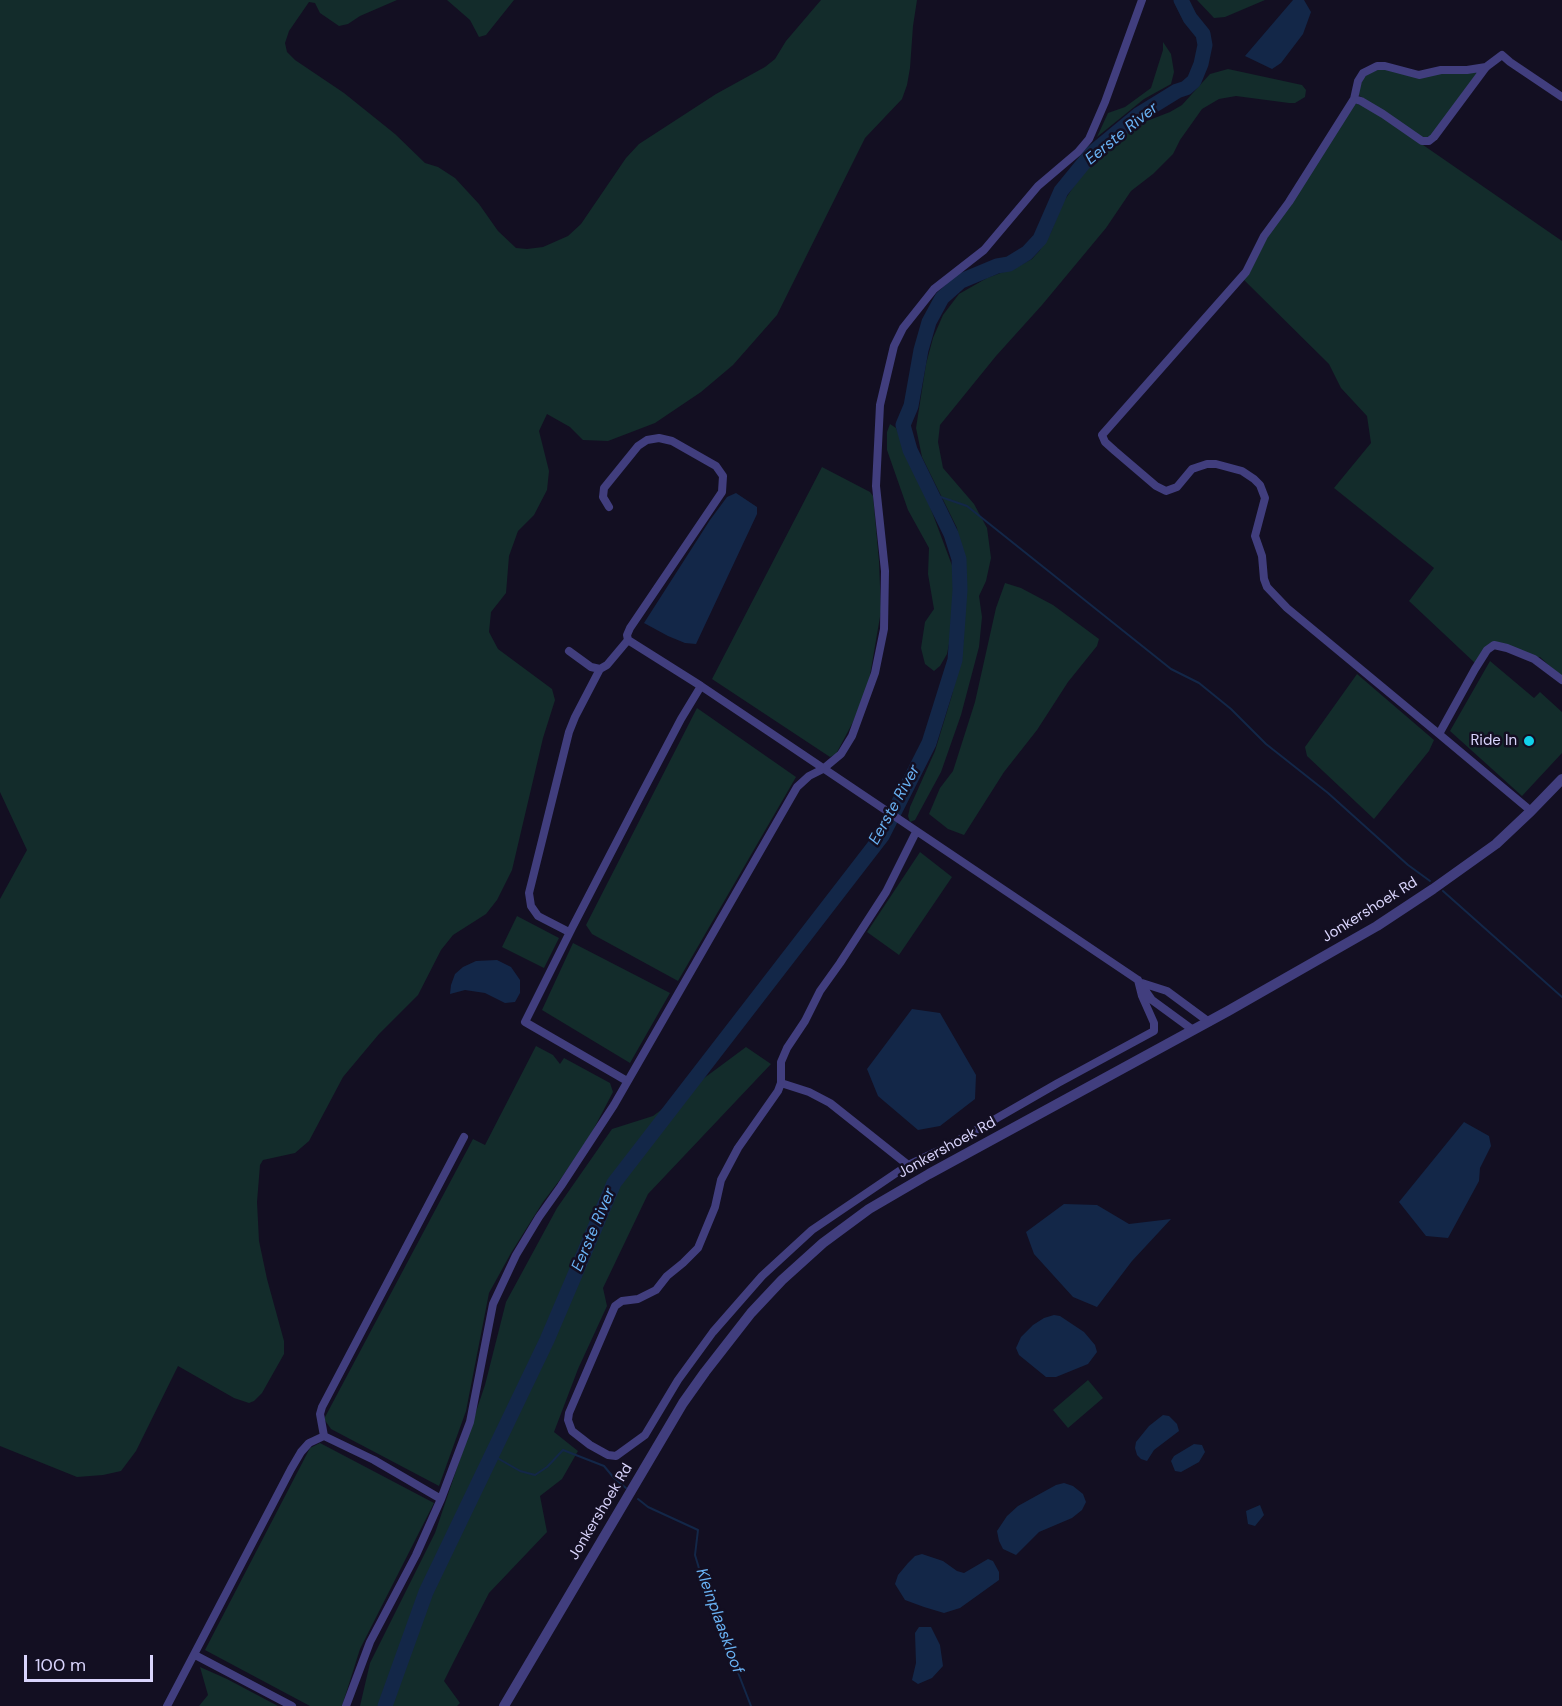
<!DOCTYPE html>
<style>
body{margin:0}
#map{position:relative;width:1562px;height:1706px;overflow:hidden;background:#130f22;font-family:"DM Sans",sans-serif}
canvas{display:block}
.scale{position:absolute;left:24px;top:1655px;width:129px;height:27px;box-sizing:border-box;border:3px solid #d9d4fc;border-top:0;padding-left:8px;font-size:18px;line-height:21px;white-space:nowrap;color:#d9d4fc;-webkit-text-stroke:4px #130f22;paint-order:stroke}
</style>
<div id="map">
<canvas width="1562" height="1706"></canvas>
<div class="scale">100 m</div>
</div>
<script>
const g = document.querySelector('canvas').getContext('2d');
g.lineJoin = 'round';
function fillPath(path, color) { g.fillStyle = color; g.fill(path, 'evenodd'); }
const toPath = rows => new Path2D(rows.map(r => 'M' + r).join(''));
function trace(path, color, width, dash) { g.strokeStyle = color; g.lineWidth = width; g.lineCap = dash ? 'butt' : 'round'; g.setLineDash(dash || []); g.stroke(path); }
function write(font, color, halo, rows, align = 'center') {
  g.font = font + ' "DM Sans",sans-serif'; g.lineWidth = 5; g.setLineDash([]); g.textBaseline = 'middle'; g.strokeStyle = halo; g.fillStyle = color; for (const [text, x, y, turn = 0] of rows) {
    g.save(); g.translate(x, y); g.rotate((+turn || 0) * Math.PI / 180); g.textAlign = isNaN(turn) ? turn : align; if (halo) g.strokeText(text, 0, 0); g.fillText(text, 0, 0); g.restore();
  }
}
fillPath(toPath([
 [0,0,397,0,360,16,348,24,339,26,320,13,315,3,309,2,289,31,285,43,287,52,295,60,344,93,395,134,425,163,438,167,455,178,479,204,498,231,516,248,527,249,543,247,568,236,581,224,626,158,639,144,716,94,765,67,775,59,786,41,821,0,917,0,913,26,910,68,907,85,902,99,865,138,777,315,733,365,701,392,655,423,608,441,583,440,570,427,547,414,539,431,549,471,547,490,534,515,518,531,509,556,506,593,491,612,489,632,498,649,552,689,555,700,543,738,512,870,497,900,486,914,453,935,441,950,418,995,379,1034,343,1077,309,1141,295,1153,263,1160,260,1165,257,1202,259,1241,267,1279,284,1341,284,1354,262,1393,254,1401,249,1403,234,1398,178,1366,136,1451,121,1471,103,1475,77,1477,0,1446,0,899,27,850,0,792],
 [447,0,514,0,486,35,479,37,470,20],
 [1197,0,1265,0,1225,17,1214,18],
 [1163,42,1171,54,1174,72,1171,84,1144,99,1097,137,1108,113,1125,107,1151,88,1163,50],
 [1228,69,1302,85,1306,90,1305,97,1295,103,1289,103,1236,96,1219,99,1202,109,1180,140,1173,154,1153,174,1131,191,1106,228,1042,305,996,356,940,425,938,442,943,468,974,504,987,528,991,558,986,581,979,596,982,617,979,647,961,715,941,772,915,820,910,822,908,816,910,807,935,751,952,695,964,638,962,559,957,528,922,457,916,428,926,364,933,338,943,315,959,294,987,278,1017,267,1032,259,1040,250,1051,232,1062,204,1074,186,1090,165,1115,141,1139,124,1170,112,1182,105,1210,74],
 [1380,69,1395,71,1479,72,1430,137,1421,137,1357,94,1364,75],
 [1355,103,1371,109,1562,241,1562,678,1540,657,1537,658,1495,642,1476,664,1409,601,1434,568,1334,488,1371,443,1367,416,1341,388,1329,364,1243,279,1260,247],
 [890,424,896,428,926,496,953,568,954,619,947,654,940,666,934,671,925,664,921,648,925,622,934,609,928,574,929,548,908,510,887,450,887,432],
 [822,467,870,492,873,496,879,561,881,611,869,681,853,722,836,754,830,757,712,679],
 [1005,583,1021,588,1053,605,1099,639,1097,646,1068,682,1037,730,1004,772,964,835,948,829,929,814,940,788,953,771,975,702,996,608],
 [1490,661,1534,698,1540,692,1562,712,1562,753,1522,796,1450,731],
 [1357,674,1434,740,1429,751,1374,819,1307,756,1305,747],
 [697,708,796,777,678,981,592,934,586,925],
 [920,852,952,877,899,955,867,932],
 [517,916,559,938,544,968,502,947],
 [573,943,670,993,630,1063,542,1010],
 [536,1046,553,1055,560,1064,564,1058,610,1083,613,1092,591,1134,562,1177,543,1202,511,1253,489,1293,466,1411,439,1486,331,1429,324,1419,473,1139,485,1145],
 [746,1047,771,1064,648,1194,603,1288,607,1306,578,1369,554,1432,578,1451,562,1479,540,1496,547,1532,489,1593,454,1661,444,1681,460,1703,457,1706,360,1706,370,1663,435,1533,485,1385,506,1302,557,1208,612,1129,653,1116],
 [1088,1380,1103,1398,1068,1428,1053,1410],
 [320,1443,434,1503,360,1649,342,1706,310,1706,205,1650,310,1448],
 [200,1667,227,1679,278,1706,199,1706,208,1695]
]), '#132c2b');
fillPath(toPath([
 [1293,0,1304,0,1311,12,1303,34,1281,63,1272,69,1245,56],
 [736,493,757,507,757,514,696,644,685,643,668,636,644,623,710,520,727,497],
 [497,960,511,967,520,980,520,993,515,1002,505,1003,485,993,465,990,450,994,451,985,455,974,463,967,476,961],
 [912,1009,940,1013,976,1075,975,1099,940,1126,918,1130,878,1096,867,1069],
 [1464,1122,1489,1136,1491,1146,1480,1168,1479,1181,1448,1238,1426,1236,1399,1202],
 [1064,1204,1097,1205,1129,1224,1171,1219,1132,1261,1097,1307,1073,1297,1034,1254,1026,1232],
 [1054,1315,1060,1316,1084,1332,1095,1345,1097,1352,1088,1364,1056,1377,1046,1377,1019,1355,1016,1348,1021,1337,1033,1325,1044,1318],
 [1163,1415,1169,1416,1177,1424,1179,1431,1154,1450,1147,1461,1141,1459,1137,1455,1135,1448,1136,1442,1149,1426],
 [1194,1444,1202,1445,1205,1452,1199,1462,1181,1472,1175,1471,1171,1461,1174,1456],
 [1064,1483,1073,1486,1083,1494,1086,1502,1082,1510,1072,1518,1039,1532,1016,1555,1003,1549,999,1541,997,1531,1007,1516,1018,1506,1036,1496,1056,1485],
 [1260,1505,1264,1515,1255,1526,1248,1524,1246,1511],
 [922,1554,943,1561,957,1571,964,1573,988,1559,993,1561,999,1572,999,1580,960,1608,944,1613,924,1607,905,1600,895,1584,898,1575,908,1563,915,1556],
 [919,1627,931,1627,940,1645,943,1666,932,1678,918,1684,912,1680,916,1663,915,1633]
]), '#132748');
trace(toPath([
 [932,494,967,506,1171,669,1199,683,1231,709,1266,744,1328,793,1408,865,1430,881],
 [1443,891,1562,997],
 [492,1455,520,1471,535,1475,547,1467,563,1450,604,1466,614,1478,626,1488],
 [638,1499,648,1507,698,1530,695,1555,704,1585,751,1706]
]), '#132748', 2);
trace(toPath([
 [385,1706,426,1592,547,1340,614,1183,882,836,929,743,955,660,960,590,959,559,951,534,910,450,903,425,911,406,921,350,929,322,942,298,961,281,997,266,1009,264,1027,253,1040,239,1061,191,1092,153,1138,115,1177,91,1186,88,1194,81,1201,64,1205,45,1203,34,1190,18,1181,0]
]), '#132748', 15);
trace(toPath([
 [1354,99,1358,81,1363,73,1377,66,1385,66,1419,75,1441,70,1467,70,1486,67],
 [609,507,603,497,604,488,638,446,647,440,659,438,672,441,716,466,723,476,722,492,630,628,627,635,628,640,701,686,1138,980,1152,1000,1193,1030],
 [569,651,591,667,600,669,607,665,628,640],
 [1439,734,1287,608,1267,587,1264,579,1262,556,1255,536,1265,498,1260,485,1254,479,1242,471,1216,464,1207,464,1192,469,1177,487,1166,491,1156,486,1115,451,1105,442,1102,435,1246,272,1264,236,1289,202,1354,99,1361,101,1383,114,1422,141,1429,141,1434,137,1486,67,1502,55,1510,62,1562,97],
 [1531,811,1439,734,1475,669,1487,650,1494,645,1507,648,1534,659,1562,680],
 [916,832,886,892,840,963,820,991,805,1021,787,1048,781,1062,781,1083,778,1091,738,1148,721,1180,715,1207,698,1248,683,1263,667,1276,656,1290,638,1299,622,1301,615,1306,569,1413,568,1420,572,1431,590,1445,608,1455,616,1456,645,1435,678,1380,713,1332,762,1276,812,1230,908,1165,952,1144,1058,1083,1154,1031,1154,1023,1142,996,1138,980],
 [569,932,538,916,531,906,529,893,569,732,575,717,600,669],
 [1142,983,1167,991,1209,1022],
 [627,1081,525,1022,572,928,641,795,681,719,701,686],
 [781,1083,809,1092,830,1103,908,1165],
 [324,1436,320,1414,322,1407,464,1137],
 [195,1655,292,1706],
 [167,1706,291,1469,301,1452,309,1443,324,1436,374,1460,441,1499],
 [346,1706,370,1642,416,1555,441,1499,470,1422,493,1304,516,1255,539,1217,561,1186,614,1105,797,787,809,776,823,769,841,754,852,736,875,673,884,629,885,571,876,486,880,405,894,346,903,328,934,289,984,250,1038,186,1078,152,1089,139,1105,102,1142,0]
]), '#413e7e', 8);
trace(toPath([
 [504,1706,683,1403,705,1372,751,1313,782,1280,823,1243,869,1209,929,1174,1228,1011,1377,926,1433,889,1496,844,1531,811,1562,779]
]), '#413e7e', 10);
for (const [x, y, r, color] of [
 [1529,741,6,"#11d2eb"]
]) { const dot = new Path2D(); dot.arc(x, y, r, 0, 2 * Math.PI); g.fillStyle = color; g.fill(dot); trace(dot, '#130f22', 2); }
write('15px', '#d9d4fc', '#130f22', [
 ["Ride In",1517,741]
], 'right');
write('15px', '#d9d4fc', '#130f22', [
 ["Jonkershoek Rd",1370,910,-32],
 ["Jonkershoek Rd",947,1148,-29],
 ["Jonkershoek Rd",601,1512,-59]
]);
write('italic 16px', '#69b2f4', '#130f22', [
 ["Eerste River",1122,134,-39],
 ["Eerste River",895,805,-61],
 ["Eerste River",594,1230,-67],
 ["Kleinplaaskloof",719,1621,70]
]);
</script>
